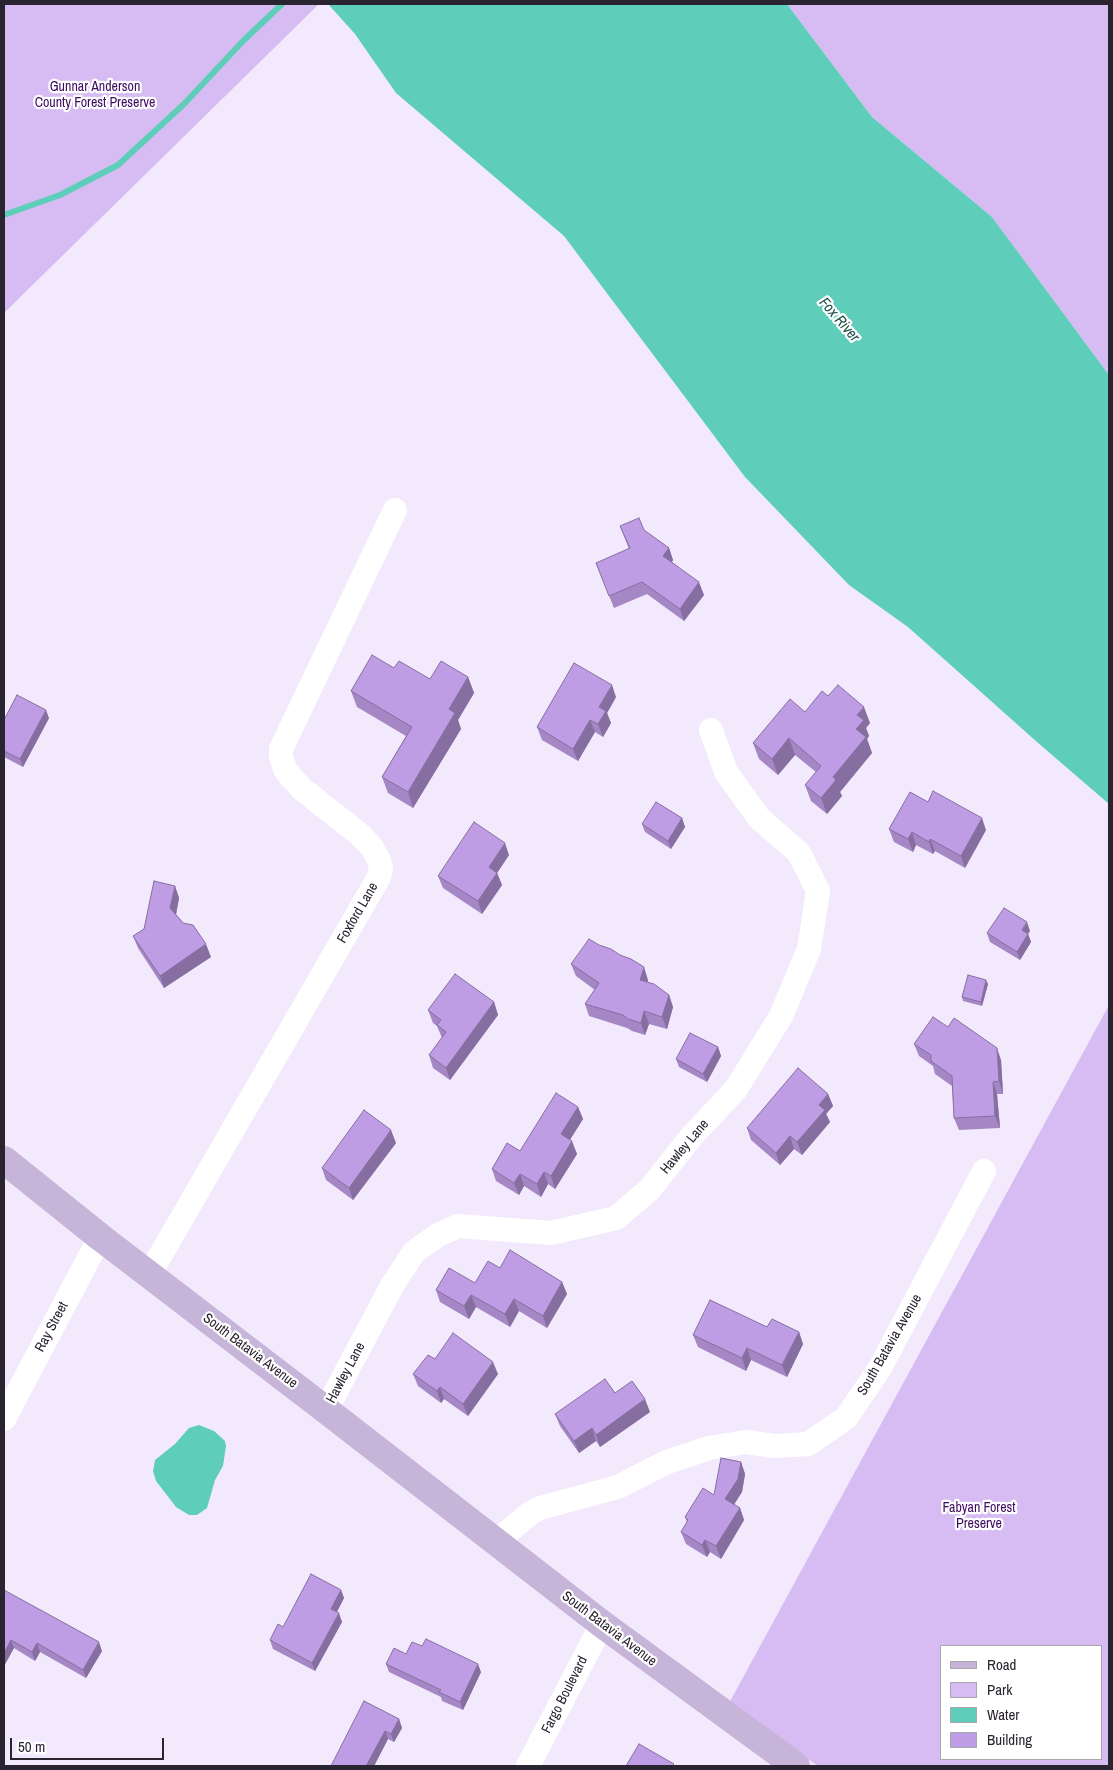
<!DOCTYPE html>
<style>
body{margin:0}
#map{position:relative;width:1113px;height:1770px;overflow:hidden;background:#f2e9fd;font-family:"Archivo Narrow",sans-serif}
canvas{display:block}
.frame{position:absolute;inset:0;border:5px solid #2a2430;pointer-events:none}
.legend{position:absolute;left:940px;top:1645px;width:162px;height:115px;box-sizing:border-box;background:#fff;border:1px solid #aaa7ac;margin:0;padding:6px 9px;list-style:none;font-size:15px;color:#2a2430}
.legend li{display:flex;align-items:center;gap:10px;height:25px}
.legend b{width:25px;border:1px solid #aaa7ac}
.scale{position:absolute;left:10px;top:1738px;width:154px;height:22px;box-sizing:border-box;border:2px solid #2a2430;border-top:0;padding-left:6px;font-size:15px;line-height:18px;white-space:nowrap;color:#2a2430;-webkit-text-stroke:4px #fff;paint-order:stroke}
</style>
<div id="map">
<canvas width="1113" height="1770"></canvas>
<div class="frame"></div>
<ul class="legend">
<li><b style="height:6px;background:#c6b5d9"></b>Road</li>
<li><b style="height:14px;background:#d6bcf2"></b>Park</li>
<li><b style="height:14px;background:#5eceba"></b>Water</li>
<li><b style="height:14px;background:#bf9de4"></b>Building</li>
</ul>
<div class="scale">50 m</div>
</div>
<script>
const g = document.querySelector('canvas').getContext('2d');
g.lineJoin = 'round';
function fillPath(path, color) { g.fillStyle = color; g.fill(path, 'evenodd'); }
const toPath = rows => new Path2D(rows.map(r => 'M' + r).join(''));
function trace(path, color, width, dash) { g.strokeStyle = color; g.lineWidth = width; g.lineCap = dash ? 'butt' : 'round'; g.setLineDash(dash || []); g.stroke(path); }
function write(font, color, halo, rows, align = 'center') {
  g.font = font + ' "Archivo Narrow",sans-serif'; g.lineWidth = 4.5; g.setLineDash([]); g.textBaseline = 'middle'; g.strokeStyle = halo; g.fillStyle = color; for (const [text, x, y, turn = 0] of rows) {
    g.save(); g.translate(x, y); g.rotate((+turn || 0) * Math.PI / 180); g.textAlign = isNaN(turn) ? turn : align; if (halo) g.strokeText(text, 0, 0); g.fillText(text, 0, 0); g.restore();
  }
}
fillPath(toPath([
 [4,4,319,4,4,313],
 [787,4,1109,4,1109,375,992,217,872,117],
 [1109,1005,1109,1766,818,1766,728,1705],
 [942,1646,1102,1646,1102,1759,942,1759]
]), '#d6bcf2');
fillPath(toPath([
 [328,4,787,4,872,117,992,217,1109,375,1109,804,1037,742,908,627,849,585,745,477,564,236,396,93,355,34],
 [199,1425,214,1431,225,1441,226,1446,223,1466,215,1480,207,1508,197,1515,189,1515,176,1507,156,1481,153,1471,155,1460,175,1444,189,1428]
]), '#5eceba');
trace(toPath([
 [4,215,60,195,118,165,184,104,244,40,282,4]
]), '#5eceba', 6);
trace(toPath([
 [149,1275,379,877,381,868,379,860,371,846,358,833,302,789,291,777,285,769,281,757,281,749,395,510],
 [326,1410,393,1284,414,1252,438,1235,458,1226,551,1233,616,1218,650,1189,691,1137,736,1089,781,1016,809,949,818,891,799,853,759,818,726,772,711,730],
 [4,1419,100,1237],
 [496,1542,529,1514,540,1508,618,1487,667,1462,709,1448,746,1442,775,1446,808,1444,846,1418,880,1368,984,1171],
 [528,1766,602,1624]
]), '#fff', 24);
trace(toPath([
 [4,1160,100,1237,326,1410,602,1624,796,1766]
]), '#c6b5d9', 28);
fillPath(toPath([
 [620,526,644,530,669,548,673,560,672,562,704,595,684,621,647,594,614,608,596,563,629,549],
 [394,668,430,679,468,677,474,693,458,720,461,729,413,808,388,793,382,777,406,736,357,707,351,691],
 [828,696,870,723,866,728,869,736,867,739,872,753,840,792,842,796,827,814,811,801,805,785,816,772,795,755,778,775,759,759,753,743,805,712],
 [616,697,607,713,611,723,603,737,595,732,578,761,542,740,537,727],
 [49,718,23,767,4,757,4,720],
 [928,802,986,830,965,868,935,851,933,854,916,845,913,852,894,842,889,829],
 [682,818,685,827,671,849,645,832,642,824],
 [509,855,497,873,502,885,482,914,443,888,438,876],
 [175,886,179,898,176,914,211,957,164,988,138,948,133,936,144,929],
 [1030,931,1028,934,1031,942,1020,960,990,942,987,933],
 [571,964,648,980,647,982,669,995,673,1007,667,1029,649,1024,645,1035,632,1031,627,1028,589,1016,585,1004,595,990,576,976],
 [988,984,982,1006,963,1001,962,997],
 [494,1002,498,1015,450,1080,433,1068,429,1055,442,1038,437,1026,433,1023,428,1010],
 [948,1027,1001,1060,1003,1094,997,1094,1000,1128,959,1130,954,1118,952,1086,935,1074,933,1066,919,1056,914,1044],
 [718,1047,721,1056,707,1082,679,1067,676,1059],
 [828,1094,833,1106,826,1114,830,1122,802,1155,794,1149,780,1165,751,1140,747,1128],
 [578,1107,583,1119,570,1140,577,1154,555,1189,548,1184,541,1197,524,1186,519,1195,496,1181,492,1169,520,1151],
 [396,1143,353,1200,326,1180,322,1168],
 [500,1268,562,1282,567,1294,547,1328,519,1311,510,1327,476,1307,469,1319,440,1302,436,1290,475,1283],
 [799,1332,803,1344,787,1377,751,1360,746,1371,698,1347,693,1335],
 [435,1359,498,1374,468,1416,444,1399,441,1403,418,1386,413,1374],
 [615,1393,650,1412,600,1447,596,1441,579,1453,560,1426,555,1414],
 [741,1462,745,1474,742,1492,734,1504,740,1508,744,1520,721,1559,710,1552,707,1557,686,1544,681,1532,687,1522,685,1517,714,1495],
 [4,1590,102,1651,86,1678,40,1652,35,1661,14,1648,4,1666],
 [341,1590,344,1598,337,1612,342,1622,315,1671,273,1649,270,1640,283,1627],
 [406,1654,481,1672,463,1710,442,1701,441,1697,389,1672,386,1664],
 [399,1719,402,1728,394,1742,388,1739,374,1766,331,1766]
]), '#a487c4');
fillPath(toPath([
 [669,548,673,560,667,568,663,556],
 [699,582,704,595,684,621,680,609],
 [468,677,474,693,458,720,461,729,413,808,408,792,449,709],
 [612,685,616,697,607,713,611,723,603,737,598,724,599,707],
 [864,707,870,723,866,728,869,736,867,739,872,753,840,792,842,796,827,814,821,798,833,777,857,715],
 [46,710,49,718,23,767,20,759],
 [590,720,595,732,578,761,573,749],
 [789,738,795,755,778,775,772,759],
 [682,818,685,827,671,849,668,841],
 [982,818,986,830,965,868,961,856],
 [912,832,916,845,913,852,908,839],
 [930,839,935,851,933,854,929,842],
 [505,843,509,855,497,873,502,885,482,914,478,901,489,867],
 [175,886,179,898,175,920,170,908],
 [1027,922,1030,931,1025,938,1022,930],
 [1028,934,1031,942,1020,960,1017,952],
 [206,944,211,957,164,988,160,976],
 [644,967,648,980,644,992,640,980],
 [986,980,988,984,982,1006,981,1002],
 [669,995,673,1007,667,1029,662,1017],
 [494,1002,498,1015,450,1080,446,1068],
 [644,1011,649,1024,645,1035,641,1023],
 [718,1047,721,1056,707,1082,703,1074],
 [997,1048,1001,1060,1003,1094,999,1081],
 [993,1082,997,1094,1000,1128,995,1116],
 [828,1094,833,1106,826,1114,830,1122,802,1155,797,1142,819,1105],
 [578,1107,583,1119,565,1147,561,1134],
 [391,1130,396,1143,353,1200,349,1188],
 [790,1136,794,1149,780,1165,776,1153],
 [572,1141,577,1154,555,1189,551,1176],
 [544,1172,548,1184,541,1197,537,1184],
 [520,1174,524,1186,519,1195,514,1183],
 [562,1282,567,1294,547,1328,543,1316],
 [471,1295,476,1307,469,1319,464,1306],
 [514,1299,519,1311,510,1327,505,1314],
 [799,1332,803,1344,787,1377,782,1365],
 [747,1348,751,1360,746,1371,742,1358],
 [493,1362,498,1374,468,1416,463,1404],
 [440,1387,444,1399,441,1403,437,1391],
 [645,1399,650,1412,600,1447,596,1435],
 [592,1428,596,1441,579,1453,574,1441],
 [741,1462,745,1474,742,1492,730,1511,725,1499],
 [740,1508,744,1520,721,1559,716,1546],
 [705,1540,710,1552,707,1557,702,1545],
 [341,1590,344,1598,334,1617,331,1609],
 [339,1613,342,1622,315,1671,312,1663],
 [11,1640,14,1648,4,1666,4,1653],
 [99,1642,102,1651,86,1678,83,1670],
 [37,1643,40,1652,35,1661,32,1652],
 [478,1664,481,1672,463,1710,460,1702],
 [399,1719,402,1728,394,1742,391,1734],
 [385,1731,388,1739,374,1766,366,1766]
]), '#866ea0');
const building = toPath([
 [639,518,644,530,669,548,663,556,699,582,680,609,642,582,609,596,596,563,630,548,620,526,639,518],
 [372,655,394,668,399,661,430,679,441,661,468,677,449,709,455,713,408,792,382,777,412,727,351,691,372,655],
 [574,663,612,685,599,707,606,711,598,724,590,720,573,749,537,727,574,663],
 [838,685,864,707,857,715,864,720,856,729,866,737,833,777,836,780,821,798,805,785,821,766,789,738,772,759,753,743,790,699,805,712,822,691,828,696,838,685],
 [17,695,46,710,20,759,4,751,4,720,17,695],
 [933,791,982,818,961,856,930,839,929,842,912,832,908,839,889,829,910,792,928,802,933,791],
 [656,802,682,818,668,841,642,824,656,802],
 [474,822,505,843,489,867,497,873,478,901,438,876,474,822],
 [154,881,175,886,170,908,183,923,193,925,206,944,160,976,133,936,144,929,154,881],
 [1004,908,1027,922,1022,930,1028,934,1017,952,987,933,1004,908],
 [589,939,599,945,611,949,620,955,631,959,644,967,640,980,654,984,669,995,662,1017,644,1011,641,1023,628,1019,623,1015,585,1004,599,983,571,964,589,939],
 [455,974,494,1002,446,1068,429,1055,446,1032,437,1025,441,1020,428,1010,455,974],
 [968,975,986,980,981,1002,962,997,968,975],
 [933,1017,948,1027,954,1018,997,1048,999,1081,993,1082,995,1116,954,1118,952,1076,931,1061,931,1055,914,1044,933,1017],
 [690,1033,718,1047,703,1074,676,1059,690,1033],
 [798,1068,828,1094,819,1105,825,1110,797,1142,790,1136,776,1153,747,1128,798,1068],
 [556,1093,578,1107,561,1134,572,1141,551,1176,544,1172,537,1184,520,1174,514,1183,492,1169,507,1143,520,1151,556,1093],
 [364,1110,391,1130,349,1188,322,1168,364,1110],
 [510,1250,562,1282,543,1316,514,1299,505,1314,471,1295,464,1306,436,1290,449,1268,475,1283,488,1261,500,1268,510,1250],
 [710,1300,767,1327,772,1319,799,1332,782,1365,747,1348,742,1358,693,1335,710,1300],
 [453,1333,493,1362,463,1404,440,1387,437,1391,413,1374,428,1355,435,1359,453,1333],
 [605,1379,615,1393,632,1381,645,1399,596,1435,592,1428,574,1441,555,1414,605,1379],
 [721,1458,741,1462,738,1479,725,1499,740,1508,716,1546,705,1540,702,1545,681,1532,688,1520,685,1517,703,1488,714,1495,721,1458],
 [311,1574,341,1590,331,1609,339,1613,312,1663,270,1640,278,1624,283,1627,311,1574],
 [4,1590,99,1642,83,1670,37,1643,32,1652,11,1640,4,1653,4,1590],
 [426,1639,478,1664,460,1702,439,1692,441,1690,386,1664,394,1648,406,1654,412,1642,422,1646,426,1639],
 [364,1701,399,1719,391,1734,385,1731,366,1766,331,1766,364,1701],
 [639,1744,674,1764,672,1766,626,1766,639,1744]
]);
fillPath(building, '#bf9de4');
trace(building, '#866ea0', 1);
write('14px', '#3e0c61', '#fff', [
 ["Gunnar Anderson",95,87],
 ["County Forest Preserve",95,103],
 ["Fabyan Forest",979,1508],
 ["Preserve",979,1524]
]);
write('14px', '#2a2430', '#fff', [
 ["Foxford Lane",358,913,-60],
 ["Hawley Lane",685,1147,-50],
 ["Ray Street",52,1327,-62],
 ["South Batavia Avenue",890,1345,-60],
 ["South Batavia Avenue",250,1351,37],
 ["Hawley Lane",346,1373,-62],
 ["South Batavia Avenue",609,1629,37],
 ["Fargo Boulevard",565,1695,-63]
]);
write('italic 15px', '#205048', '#fff', [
 ["Fox River",839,320,49]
]);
</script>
